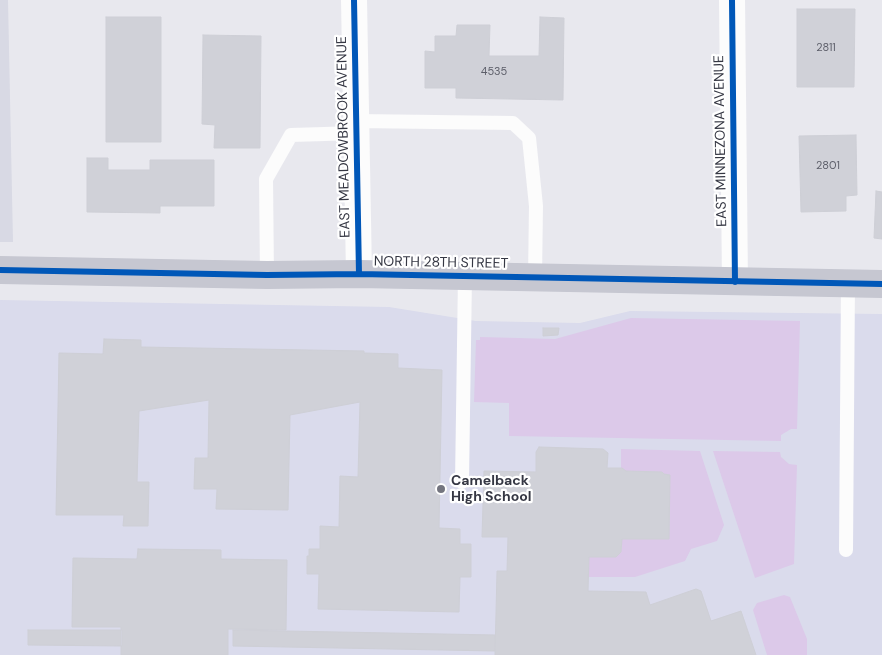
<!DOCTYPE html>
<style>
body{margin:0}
canvas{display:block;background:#e8e8ee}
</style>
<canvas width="882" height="655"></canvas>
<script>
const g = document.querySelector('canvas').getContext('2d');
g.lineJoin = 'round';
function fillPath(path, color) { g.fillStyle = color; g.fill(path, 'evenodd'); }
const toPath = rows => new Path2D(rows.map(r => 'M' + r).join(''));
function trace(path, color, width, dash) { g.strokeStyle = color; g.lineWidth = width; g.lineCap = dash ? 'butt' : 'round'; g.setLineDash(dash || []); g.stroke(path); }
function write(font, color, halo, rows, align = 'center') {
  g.font = font + ' "DM Sans",sans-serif'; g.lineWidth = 4.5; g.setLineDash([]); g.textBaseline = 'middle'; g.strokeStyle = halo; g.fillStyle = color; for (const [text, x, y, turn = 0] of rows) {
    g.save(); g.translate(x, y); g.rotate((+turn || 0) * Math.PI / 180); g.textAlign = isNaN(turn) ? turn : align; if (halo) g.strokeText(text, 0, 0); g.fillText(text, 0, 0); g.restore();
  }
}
fillPath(toPath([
 [0,0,8,0,13,242,0,242]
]), '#d8d9e4');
fillPath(toPath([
 [0,300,389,307,476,321,580,323,630,311,882,314,882,655,0,655]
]), '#dadbec');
fillPath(toPath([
 [631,318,800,321,797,429,791,429,781,435,781,441,509,436,509,403,474,402,476,340,480,340,480,337,555,339],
 [621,449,700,451,724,525,717,541,691,549,685,561,635,577,589,577,589,557,616,557,621,552,622,539,669,539,670,475,664,474,662,472,626,471,621,468],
 [713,451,780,452,781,457,789,464,797,465,794,564,755,578],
 [784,595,790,597,807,639,807,655,767,655,753,610,757,603]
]), '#dcc9e9');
const building = toPath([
 [797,9,855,9,854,87,797,87,797,9],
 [106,17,161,17,161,142,106,142,106,17],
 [540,17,564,18,563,100,456,98,456,88,425,88,425,51,435,52,435,36,456,36,457,25,490,25,489,56,539,56,540,17],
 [203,35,261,36,260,148,214,148,215,125,202,124,203,35],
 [856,135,857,195,846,196,846,211,801,212,799,136,856,135],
 [87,158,108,158,108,170,150,170,150,160,214,160,214,206,160,206,160,213,87,212,87,158],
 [876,191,882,192,882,239,874,238,876,191],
 [543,328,559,328,558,335,543,336,543,328],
 [104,339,141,340,141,347,364,351,364,353,398,354,398,368,442,370,439,528,460,529,460,544,471,544,471,577,460,577,459,612,318,609,319,574,307,574,307,556,309,556,309,549,320,549,320,526,339,527,340,476,358,477,360,402,290,415,288,510,216,509,217,489,194,489,195,458,208,458,209,400,139,411,137,482,149,482,148,526,123,526,124,515,56,515,59,353,103,354,104,339],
 [539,447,603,449,608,453,607,468,622,468,626,471,662,472,664,474,670,475,669,539,622,539,621,552,616,557,589,557,588,591,646,592,650,605,696,589,701,591,711,621,741,611,756,655,495,655,497,571,507,571,508,537,482,537,484,471,536,472,536,452,539,447],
 [138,549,221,550,221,559,287,560,286,630,228,629,228,655,121,655,121,627,72,627,73,558,137,559,138,549],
 [28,630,122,630,122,646,28,645,28,630],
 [233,630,495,635,495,651,233,646,233,630]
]);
fillPath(building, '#d0d1d8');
trace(building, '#cecfd6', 1);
trace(toPath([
 [357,121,513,123,529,138,536,206,535,277],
 [267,275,266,179,291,135,358,133],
 [462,482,465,276],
 [846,550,848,283]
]), '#fcfcfc', 14);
trace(toPath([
 [354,0,359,274],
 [732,0,735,282]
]), '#fcfcfc', 26);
trace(toPath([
 [0,270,267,275,359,274,882,284]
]), '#c6c7d1', 28);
trace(toPath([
 [354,0,359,274],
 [732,0,735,282],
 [0,270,267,275,359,274,882,284]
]), '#0057b8', 6);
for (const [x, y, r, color] of [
 [441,489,5,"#74757f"]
]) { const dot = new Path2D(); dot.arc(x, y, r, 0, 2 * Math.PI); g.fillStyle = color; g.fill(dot); trace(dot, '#fff', 2); }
write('11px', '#5c5e69', null, [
 ["2811",826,48],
 ["4535",494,72],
 ["2801",828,166]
]);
write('14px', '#353743', '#fff', [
 ["EAST MEADOWBROOK AVENUE",344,137,-91],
 ["EAST MINNEZONA AVENUE",721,141,-91],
 ["NORTH 28TH STREET",441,263,1]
]);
write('bold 14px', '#353743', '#fff', [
 ["Camelback",451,481],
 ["High School",451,497]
], 'left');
</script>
